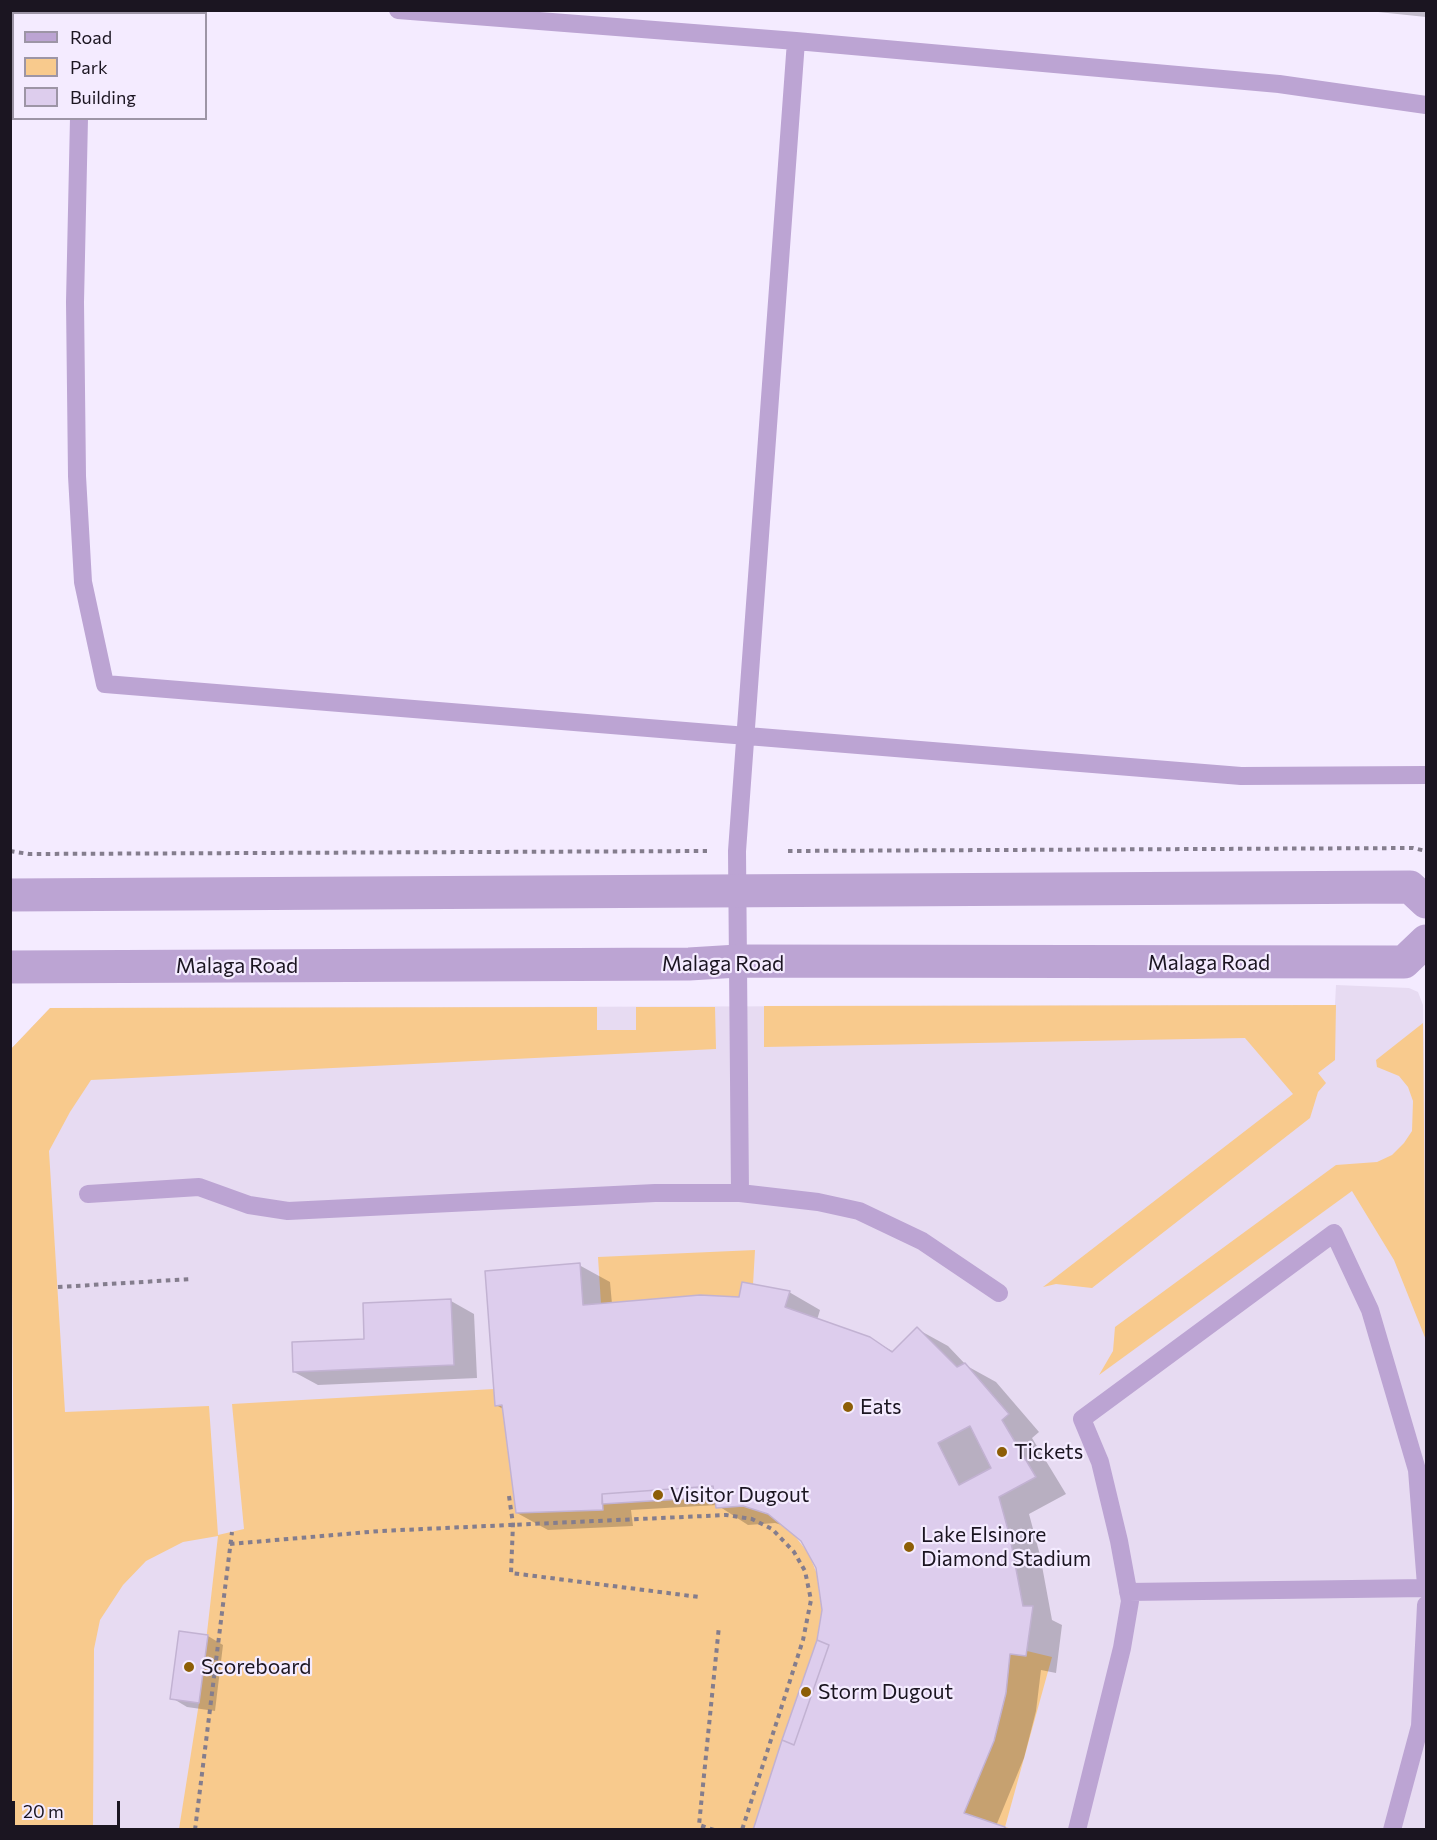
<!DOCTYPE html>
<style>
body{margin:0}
#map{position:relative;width:1437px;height:1840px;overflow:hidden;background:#f4ebff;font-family:Commissioner,sans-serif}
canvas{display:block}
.frame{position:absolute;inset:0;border:12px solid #1b1521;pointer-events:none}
.legend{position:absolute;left:12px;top:12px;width:195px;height:108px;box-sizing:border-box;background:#f4ebff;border:2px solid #9d95a6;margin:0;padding:8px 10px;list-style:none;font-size:18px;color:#1b1521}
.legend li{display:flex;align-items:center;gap:12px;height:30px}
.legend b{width:30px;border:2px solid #9d95a6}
.scale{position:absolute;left:12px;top:1801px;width:108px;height:27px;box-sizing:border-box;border:3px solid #1b1521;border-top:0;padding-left:8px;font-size:18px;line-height:21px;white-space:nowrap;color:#1b1521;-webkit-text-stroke:4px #f4ebff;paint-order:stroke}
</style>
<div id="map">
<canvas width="1437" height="1840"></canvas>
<div class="frame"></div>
<ul class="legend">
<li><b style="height:8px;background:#bca4d3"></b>Road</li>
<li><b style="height:16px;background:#f8ca8d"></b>Park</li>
<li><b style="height:16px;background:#ddcded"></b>Building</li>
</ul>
<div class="scale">20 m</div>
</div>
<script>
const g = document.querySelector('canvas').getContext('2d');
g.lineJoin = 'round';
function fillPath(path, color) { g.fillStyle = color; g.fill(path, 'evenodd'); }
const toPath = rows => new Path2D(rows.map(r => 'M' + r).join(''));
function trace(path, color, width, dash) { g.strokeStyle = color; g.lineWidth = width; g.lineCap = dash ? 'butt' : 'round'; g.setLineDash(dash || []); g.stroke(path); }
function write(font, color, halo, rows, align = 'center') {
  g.font = font + ' Commissioner,sans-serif'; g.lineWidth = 4.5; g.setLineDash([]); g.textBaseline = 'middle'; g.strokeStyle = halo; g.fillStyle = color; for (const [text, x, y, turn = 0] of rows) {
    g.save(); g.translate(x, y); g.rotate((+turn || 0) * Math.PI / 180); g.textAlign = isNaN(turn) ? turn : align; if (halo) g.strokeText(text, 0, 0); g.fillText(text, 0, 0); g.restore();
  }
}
fillPath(toPath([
 [1336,985,1409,988,1418,992,1423,1005,1426,1176,1426,1829,11,1829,14,1502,10,1050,50,1008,1335,1005]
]), '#e7dbf2');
fillPath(toPath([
 [1336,1005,1335,1060,1318,1073,1326,1083,1318,1092,1310,1118,1092,1288,1056,1284,1043,1287,1293,1094,1245,1038,764,1047,764,1006],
 [597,1007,597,1030,636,1030,636,1007,715,1007,716,1049,91,1080,70,1112,49,1151,65,1412,209,1406,218,1535,244,1529,232,1404,494,1389,495,1406,502,1405,516,1513,602,1510,602,1504,714,1497,716,1508,743,1506,768,1514,791,1531,809,1554,820,1582,822,1610,817,1640,753,1829,179,1829,199,1703,218,1536,183,1542,146,1561,123,1585,100,1620,94,1649,93,1829,11,1829,14,1502,10,1050,50,1008],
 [1423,1023,1426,1340,1394,1260,1352,1191,1099,1375,1113,1351,1115,1327,1336,1165,1377,1162,1392,1155,1404,1143,1412,1131,1413,1101,1408,1087,1399,1076,1377,1067,1376,1060],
 [755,1250,753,1285,742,1282,739,1297,700,1295,601,1304,598,1257],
 [1027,1651,1052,1657,1005,1827,1012,1829,1005,1829,1005,1827,964,1813,994,1741,1006,1693,1010,1654,1025,1656]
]), '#f8ca8d');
fillPath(toPath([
 [1374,10,1426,10,1426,17,1378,12],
 [579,1265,610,1282,612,1304,740,1298,789,1292,820,1310,817,1320,869,1338,894,1352,917,1329,948,1346,967,1366,996,1382,1039,1432,1032,1438,1066,1494,1029,1514,1040,1555,1052,1620,1062,1625,1056,1673,1041,1670,1036,1711,1024,1758,996,1826,1006,1830,754,1830,818,1641,823,1610,817,1568,802,1540,785,1526,775,1523,748,1525,717,1505,631,1510,633,1526,548,1530,517,1513,505,1410,496,1405],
 [451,1301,474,1314,477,1378,318,1385,294,1372],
 [208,1636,223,1645,215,1711,187,1707,172,1698]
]), '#0003');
const building = toPath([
 [580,1263,583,1305,700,1295,739,1297,742,1282,790,1291,785,1307,870,1337,892,1352,917,1327,957,1367,965,1363,1009,1414,1002,1420,1036,1477,999,1497,1010,1537,1023,1606,1033,1606,1026,1656,1010,1654,1006,1693,994,1741,964,1813,1005,1827,1005,1830,753,1830,782,1740,794,1745,829,1645,817,1640,822,1610,816,1568,801,1541,768,1514,743,1506,716,1508,713,1486,602,1494,603,1510,516,1513,502,1405,495,1406,485,1271,580,1263],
 [451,1299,454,1365,293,1372,292,1342,364,1339,363,1303,451,1299],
 [970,1426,991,1468,959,1485,938,1443,970,1426],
 [713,1486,714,1497,602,1504,602,1494,713,1486],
 [179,1631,208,1635,199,1703,170,1699,179,1631],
 [817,1640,829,1645,794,1745,782,1740,817,1640]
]);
fillPath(building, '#ddcded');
trace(building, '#c2b2d2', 1.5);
trace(toPath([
 [10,851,29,854,707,851],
 [788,851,1413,848,1426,851],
 [58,1287,192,1279],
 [509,1496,513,1524,511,1573,699,1597],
 [230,1544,380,1531,726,1515,752,1519,772,1529,794,1552,805,1571,811,1600,803,1640,742,1830],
 [195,1830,232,1532],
 [714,1830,699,1825,719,1626]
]), '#847d8d', 4, [4.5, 4.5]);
trace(toPath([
 [398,10,796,41,1279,84,1426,105],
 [81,14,81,10],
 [796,41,737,851,740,1193,818,1202,859,1211,922,1241,999,1293],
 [79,118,75,302,77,476,83,582,105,684,1241,776,1426,775],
 [88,1194,199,1187,249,1205,288,1211,655,1193,740,1193],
 [1128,1592,1426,1588],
 [1077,1830,1122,1648,1130,1601,1119,1541,1100,1462,1082,1419,1334,1233,1370,1310,1417,1470,1426,1585],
 [1392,1830,1420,1726,1426,1605]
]), '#bca4d3', 18);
trace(toPath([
 [10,895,1410,887,1426,902],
 [10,967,689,964,738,961,1404,962,1426,941]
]), '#bca4d3', 33);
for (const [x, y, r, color] of [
 [848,1407,6,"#8d5e06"],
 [1002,1452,6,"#8d5e06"],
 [658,1495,6,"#8d5e06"],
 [909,1547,6,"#8d5e06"],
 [189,1667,6,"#8d5e06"],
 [806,1692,6,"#8d5e06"]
]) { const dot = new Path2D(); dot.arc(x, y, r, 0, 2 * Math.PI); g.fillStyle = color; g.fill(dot); trace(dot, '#f4ebff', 2); }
write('21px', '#1b1521', '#f4ebff', [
 ["Malaga Road",1209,963],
 ["Malaga Road",723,964],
 ["Malaga Road",237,966]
]);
write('21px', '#1b1521', '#f4ebff', [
 ["Eats",860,1407],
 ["Tickets",1014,1452],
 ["Visitor Dugout",670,1495],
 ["Lake Elsinore",921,1535],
 ["Diamond Stadium",921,1559],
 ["Scoreboard",201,1667],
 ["Storm Dugout",818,1692]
], 'left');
</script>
